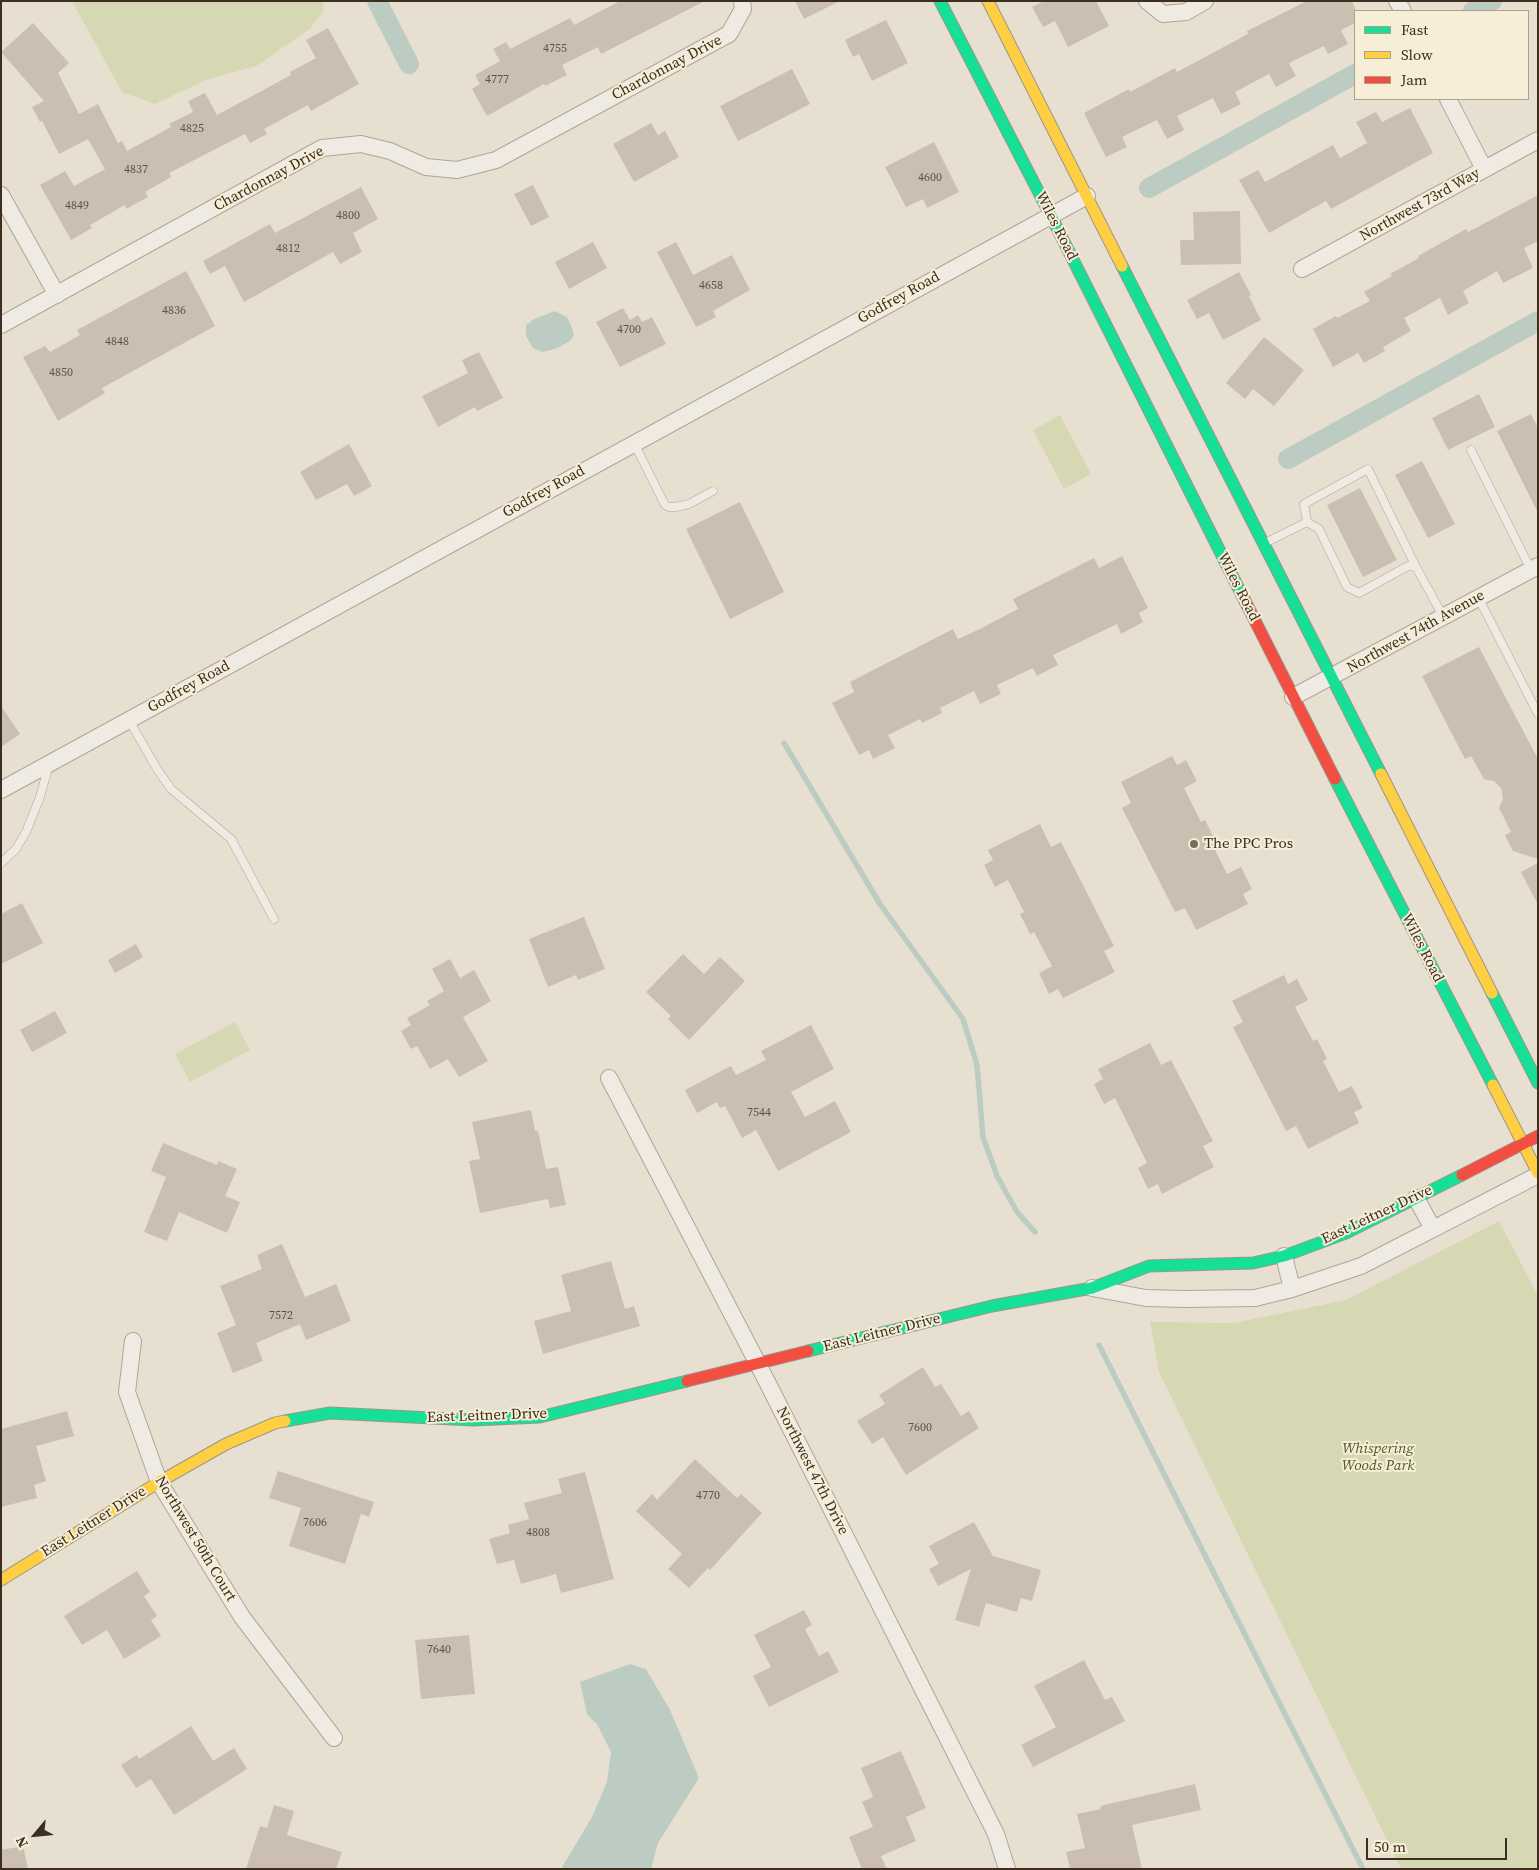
<!DOCTYPE html>
<style>
body{margin:0}
#map{position:relative;width:1539px;height:1870px;overflow:hidden;background:#e7e0d1;font-family:"Source Serif 4",serif}
canvas{display:block}
.frame{position:absolute;inset:0;border:2px solid #3d2e20;pointer-events:none}
.legend{position:absolute;left:1354px;top:10px;width:175px;height:90px;box-sizing:border-box;background:#f7eed8;border:1px solid #ada18e;margin:0;padding:6px 9px;list-style:none;font-size:15px;color:#3d2e20}
.legend li{display:flex;align-items:center;gap:10px;height:25px}
.legend b{width:25px;border:1px solid #ada18e}
.north{position:absolute;left:10px;top:1810px;width:50px;height:50px;-webkit-text-stroke:4px #f7eed8;paint-order:stroke;rotate:242deg;font-size:14px;font-weight:700;line-height:20px;text-align:center;color:#3d2e20}
.north::after{content:'';display:block;margin:auto;width:18px;height:22px;background:#3d2e20;clip-path:polygon(50% 0,100% 100%,50% 72%,0 100%)}
.scale{position:absolute;left:1366px;top:1838px;width:141px;height:22px;box-sizing:border-box;border:2px solid #3d2e20;border-top:0;padding-left:6px;font-size:15px;line-height:18px;white-space:nowrap;color:#3d2e20;-webkit-text-stroke:4px #f7eed8;paint-order:stroke}
</style>
<div id="map">
<canvas width="1539" height="1870"></canvas>
<div class="frame"></div>
<ul class="legend">
<li><b style="height:6px;background:#16e098"></b>Fast</li>
<li><b style="height:6px;background:#ffcf43"></b>Slow</li>
<li><b style="height:6px;background:#f24e42"></b>Jam</li>
</ul>
<div class="north">N</div>
<div class="scale">50 m</div>
</div>
<script>
const g = document.querySelector('canvas').getContext('2d');
g.lineJoin = 'round';
function fillPath(path, color) { g.fillStyle = color; g.fill(path, 'evenodd'); }
const toPath = rows => new Path2D(rows.map(r => 'M' + r).join(''));
function trace(path, color, width, dash) { g.strokeStyle = color; g.lineWidth = width; g.lineCap = dash ? 'butt' : 'round'; g.setLineDash(dash || []); g.stroke(path); }
function write(font, color, halo, rows, align = 'center') {
  g.font = font + ' "Source Serif 4",serif'; g.lineWidth = 4; g.setLineDash([]); g.textBaseline = 'middle'; g.strokeStyle = halo; g.fillStyle = color; for (const [text, x, y, turn = 0] of rows) {
    g.save(); g.translate(x, y); g.rotate((+turn || 0) * Math.PI / 180); g.textAlign = isNaN(turn) ? turn : align; if (halo) g.strokeText(text, 0, 0); g.fillText(text, 0, 0); g.restore();
  }
}
fillPath(toPath([
 [72,1,323,1,323,11,310,29,256,66,206,80,155,104,122,92],
 [1060,415,1091,474,1064,489,1033,430],
 [235,1022,250,1050,190,1082,175,1054],
 [1499,1221,1538,1296,1538,1869,1401,1869,1159,1372,1150,1322,1234,1323,1346,1300]
]), '#d6d7b3');
fillPath(toPath([
 [555,311,567,317,572,328,574,335,570,341,558,348,543,352,533,348,526,336,526,325,534,319],
 [630,1664,646,1669,670,1710,699,1778,658,1843,651,1869,561,1869,592,1817,607,1782,611,1752,597,1724,587,1714,580,1682]
]), '#bcccc2');
trace(toPath([
 [784,743,880,904,963,1019,977,1065,983,1137,997,1176,1017,1212,1035,1232],
 [1099,1345,1363,1869]
]), '#bcccc2', 5.5);
trace(toPath([
 [377,1,409,64],
 [1473,11,1492,1],
 [1149,188,1355,74],
 [1288,459,1538,321]
]), '#bcccc2', 20);
fillPath(toPath([
 [620,1,705,1,601,54,598,47,562,65,567,75,545,86,544,84,487,116,472,89,480,84,475,75,500,61,493,49,506,42,510,49,570,18,574,25],
 [795,1,840,1,804,19],
 [1044,1,1096,1,1109,26,1068,47,1055,21,1043,27,1032,7],
 [1307,1,1352,1,1355,8,1355,23,1341,30,1348,44,1328,54,1324,46,1289,63,1296,76,1276,87,1269,74,1235,92,1241,104,1221,114,1213,98,1177,116,1184,130,1167,139,1157,120,1122,137,1127,147,1106,157,1084,113,1129,89,1130,92,1175,68,1177,72,1248,34,1247,31],
 [886,20,908,63,872,81,859,54,853,57,845,40],
 [33,23,69,63,58,73,79,114,98,104,118,143,122,141,127,151,171,127,169,124,193,112,188,101,205,93,217,115,291,75,290,72,316,58,306,40,328,28,359,84,311,111,308,105,264,129,267,134,250,143,245,134,169,173,171,177,145,192,148,197,126,209,125,205,90,225,92,228,71,240,40,185,65,171,74,186,105,169,88,139,59,154,42,121,40,122,32,107,44,101,1,52],
 [792,69,810,104,738,141,720,106],
 [1410,108,1433,153,1331,209,1326,201,1269,233,1239,180,1258,170,1265,182,1333,145,1340,158,1367,143,1356,122,1376,112,1382,122],
 [651,123,658,135,665,131,679,157,634,182,613,144],
 [934,142,959,192,927,208,923,199,906,207,885,167],
 [533,185,549,217,531,226,514,194],
 [361,187,378,219,353,233,362,252,340,264,333,252,244,302,225,266,210,274,203,261,270,224,275,233],
 [1538,195,1538,241,1524,248,1533,268,1503,283,1497,271,1463,291,1469,303,1448,315,1440,298,1404,318,1411,331,1383,347,1385,351,1364,363,1358,353,1333,367,1313,329,1336,316,1337,318,1370,301,1364,292,1392,276,1390,274,1419,258,1418,256,1466,229,1468,232],
 [1240,211,1241,264,1181,265,1180,240,1194,240,1193,212],
 [593,242,607,268,569,289,555,262],
 [676,242,693,275,732,255,750,290,713,311,716,317,696,327,657,252],
 [186,271,215,326,102,388,105,393,58,421,23,357,45,346,50,352,80,335,77,330],
 [1239,272,1251,295,1249,296,1261,320,1223,340,1209,313,1197,319,1187,300],
 [623,308,630,320,638,315,642,322,652,317,666,344,620,367,596,322],
 [1264,337,1304,370,1274,406,1253,389,1245,399,1226,383],
 [479,352,503,398,477,411,475,407,438,427,422,396,468,373,462,360],
 [1479,394,1495,427,1448,450,1432,418],
 [1531,414,1538,428,1538,513,1497,431],
 [349,444,372,486,354,496,347,484,316,500,300,472],
 [1422,461,1455,524,1428,538,1395,475],
 [1360,488,1397,560,1363,577,1327,505],
 [740,502,784,592,730,619,686,529],
 [1122,556,1148,608,1139,613,1143,622,1121,634,1117,624,1053,655,1058,665,1037,676,1033,668,997,685,1001,694,980,704,974,691,940,708,942,713,922,723,920,719,888,735,895,748,873,759,869,750,859,755,832,703,854,692,850,682,953,629,958,639,980,629,1018,609,1013,599,1094,558,1099,568],
 [1479,647,1538,759,1538,859,1513,851,1505,835,1511,832,1499,808,1503,799,1501,788,1494,781,1484,779,1471,756,1465,759,1422,676],
 [1,706,20,734,1,747],
 [1172,756,1177,765,1186,760,1197,781,1184,788,1201,822,1205,820,1215,840,1211,842,1227,874,1241,867,1252,889,1243,894,1248,904,1196,930,1185,908,1175,912,1122,808,1131,803,1121,782],
 [1040,824,1051,847,1061,842,1114,946,1104,951,1115,972,1063,998,1058,989,1049,994,1039,973,1052,966,1034,932,1030,934,1020,914,1024,912,1008,880,995,887,984,865,993,860,988,850],
 [1538,863,1538,905,1521,872],
 [22,903,43,943,1,964,1,914],
 [584,917,605,969,578,980,576,975,548,987,529,939],
 [136,944,143,957,115,973,108,960],
 [683,954,704,974,720,957,745,981,689,1040,668,1019,671,1016,646,992],
 [450,959,460,978,474,970,491,1001,463,1017,488,1061,459,1077,448,1059,430,1069,417,1046,411,1049,401,1031,411,1025,407,1018,430,1005,427,1001,444,991,432,969],
 [1284,975,1288,984,1297,979,1308,1000,1295,1007,1313,1041,1317,1039,1327,1059,1323,1061,1339,1092,1352,1086,1363,1108,1354,1112,1359,1123,1308,1149,1296,1126,1286,1131,1233,1027,1243,1022,1232,1001],
 [55,1011,67,1033,32,1052,20,1030],
 [811,1025,834,1069,791,1092,805,1117,835,1101,851,1132,778,1171,756,1130,742,1138,725,1106,720,1108,717,1102,697,1113,685,1090,731,1066,736,1075,766,1060,761,1051],
 [1150,1043,1161,1065,1171,1060,1213,1141,1203,1146,1214,1167,1162,1194,1158,1184,1148,1189,1138,1168,1147,1163,1115,1098,1104,1104,1094,1084,1103,1079,1098,1069],
 [531,1110,535,1131,538,1131,546,1169,558,1167,566,1205,550,1208,548,1199,480,1213,469,1161,480,1159,472,1122],
 [163,1143,217,1165,218,1161,237,1169,225,1196,240,1202,227,1233,179,1212,167,1241,144,1232,166,1177,151,1171],
 [282,1244,305,1297,336,1284,351,1321,306,1340,300,1324,256,1343,263,1361,233,1373,217,1333,236,1325,220,1286,262,1269,257,1255],
 [611,1261,625,1309,634,1306,640,1326,543,1354,534,1321,571,1311,561,1275],
 [923,1367,935,1387,941,1384,961,1416,969,1411,979,1428,906,1475,883,1437,872,1444,857,1421,885,1404,879,1395],
 [67,1411,74,1436,36,1446,46,1481,34,1485,37,1498,1,1507,1,1429],
 [695,1459,737,1498,741,1494,762,1513,710,1570,708,1568,689,1588,668,1569,682,1554,636,1511,652,1494,657,1500],
 [278,1471,374,1502,369,1517,361,1514,345,1564,289,1546,301,1508,269,1498],
 [585,1472,614,1579,561,1593,556,1574,521,1584,514,1560,497,1564,489,1539,510,1533,508,1525,529,1519,524,1503,562,1493,558,1479],
 [974,1522,993,1556,1041,1570,1032,1601,1021,1598,1017,1612,986,1603,979,1627,955,1620,971,1569,938,1586,929,1569,939,1564,929,1546],
 [137,1571,150,1592,144,1596,157,1616,151,1620,161,1636,124,1659,107,1630,82,1645,64,1616],
 [804,1610,812,1625,805,1629,819,1656,828,1651,839,1672,769,1707,753,1676,771,1667,754,1635],
 [469,1635,475,1694,421,1699,415,1640],
 [1084,1660,1105,1700,1112,1697,1125,1721,1033,1767,1021,1745,1056,1727,1034,1686],
 [191,1726,213,1761,234,1748,247,1769,174,1815,151,1779,136,1788,121,1765,137,1755,139,1759],
 [901,1751,926,1808,906,1817,916,1841,881,1856,887,1869,862,1869,849,1837,873,1827,862,1802,873,1797,861,1768],
 [1195,1784,1201,1810,1132,1825,1142,1869,1070,1869,1066,1852,1085,1848,1077,1814,1101,1809,1100,1806],
 [274,1805,294,1811,287,1835,342,1852,336,1869,246,1869,260,1826,267,1828],
 [23,1846,28,1869,1,1869,1,1850]
]), '#cbbfb2');
const lane = toPath([
 [634,443,665,505,669,507,676,507,689,504,713,491],
 [1471,450,1531,570],
 [1307,522,1304,504,1368,469,1416,567],
 [1265,543,1307,522,1319,529,1347,587,1359,593,1408,566,1416,567,1443,616],
 [1478,597,1538,714],
 [129,720,157,769,171,789,231,839,274,919],
 [1,863,16,849,26,832,40,797,49,765]
]);
const street = toPath([
 [1147,1,1163,14,1186,12,1205,1],
 [1397,1,1403,11],
 [1448,99,1484,169],
 [1,195,57,295],
 [1302,269,1538,140],
 [1,325,322,148,361,144,390,151,426,167,457,170,496,160,729,34,743,9,742,1],
 [1293,697,1538,566],
 [1,790,1087,196],
 [609,1078,758,1364,996,1834,1007,1869],
 [1416,1198,1433,1229],
 [1284,1256,1292,1289],
 [1092,1288,1146,1298,1185,1299,1255,1298,1292,1289,1361,1266,1538,1175],
 [133,1341,127,1392,159,1482,242,1617,334,1738]
]);
const fast = toPath([
 [940,1,1051,216,1245,601],
 [1122,266,1381,774],
 [1335,779,1493,1085],
 [1492,993,1538,1083],
 [808,1351,992,1306,1092,1288,1149,1266,1253,1263,1284,1256,1346,1233,1462,1175],
 [285,1421,330,1413,473,1420,540,1417,687,1381]
]);
const slow = toPath([
 [988,1,1122,266],
 [1381,774,1492,993],
 [1493,1085,1538,1173],
 [1,1580,159,1482,226,1444,275,1423,285,1421]
]);
const jam = toPath([
 [1245,601,1335,779],
 [1462,1175,1538,1136],
 [687,1381,808,1351]
]);
trace(lane, '#ada599', 9);
trace(street, '#ada599', 18);
trace(fast, '#9c958a', 13);
trace(slow, '#9c958a', 13);
trace(jam, '#9c958a', 13);
trace(lane, '#efebe3', 8);
trace(street, '#efebe3', 16);
trace(fast, '#16e098', 11);
trace(slow, '#ffcf43', 11);
trace(jam, '#f24e42', 11);
for (const [x, y, r, color] of [
 [1194,844,5,"#786c5e"]
]) { const dot = new Path2D(); dot.arc(x, y, r, 0, 2 * Math.PI); g.fillStyle = color; g.fill(dot); trace(dot, '#f7eed8', 2); }
write('12px', '#605244', null, [
 ["4755",555,49],
 ["4777",497,80],
 ["4825",192,129],
 ["4837",136,170],
 ["4600",930,178],
 ["4849",77,206],
 ["4800",348,216],
 ["4812",288,249],
 ["4658",711,286],
 ["4836",174,311],
 ["4700",629,330],
 ["4848",117,342],
 ["4850",61,373],
 ["7544",759,1113],
 ["7572",281,1316],
 ["7600",920,1428],
 ["4770",708,1496],
 ["7606",315,1523],
 ["4808",538,1533],
 ["7640",439,1650]
]);
write('15px', '#3d2e20', '#f7eed8', [
 ["Chardonnay Drive",667,68,-28],
 ["Chardonnay Drive",269,179,-28],
 ["Northwest 73rd Way",1420,205,-29],
 ["Wiles Road",1056,226,63],
 ["Godfrey Road",899,298,-29],
 ["Godfrey Road",544,492,-29],
 ["Wiles Road",1238,587,63],
 ["Northwest 74th Avenue",1416,632,-29],
 ["Godfrey Road",189,687,-29],
 ["Wiles Road",1422,948,63],
 ["East Leitner Drive",1377,1215,-25],
 ["East Leitner Drive",882,1333,-14],
 ["East Leitner Drive",487,1416,-2],
 ["Northwest 47th Drive",812,1471,63],
 ["East Leitner Drive",94,1522,-32],
 ["Northwest 50th Court",195,1539,59]
]);
write('15px', '#3d2e20', '#f7eed8', [
 ["The PPC Pros",1204,844]
], 'left');
write('italic 15px', '#4d5a26', '#f7eed8', [
 ["Whispering",1378,1449],
 ["Woods Park",1378,1466]
]);
</script>
